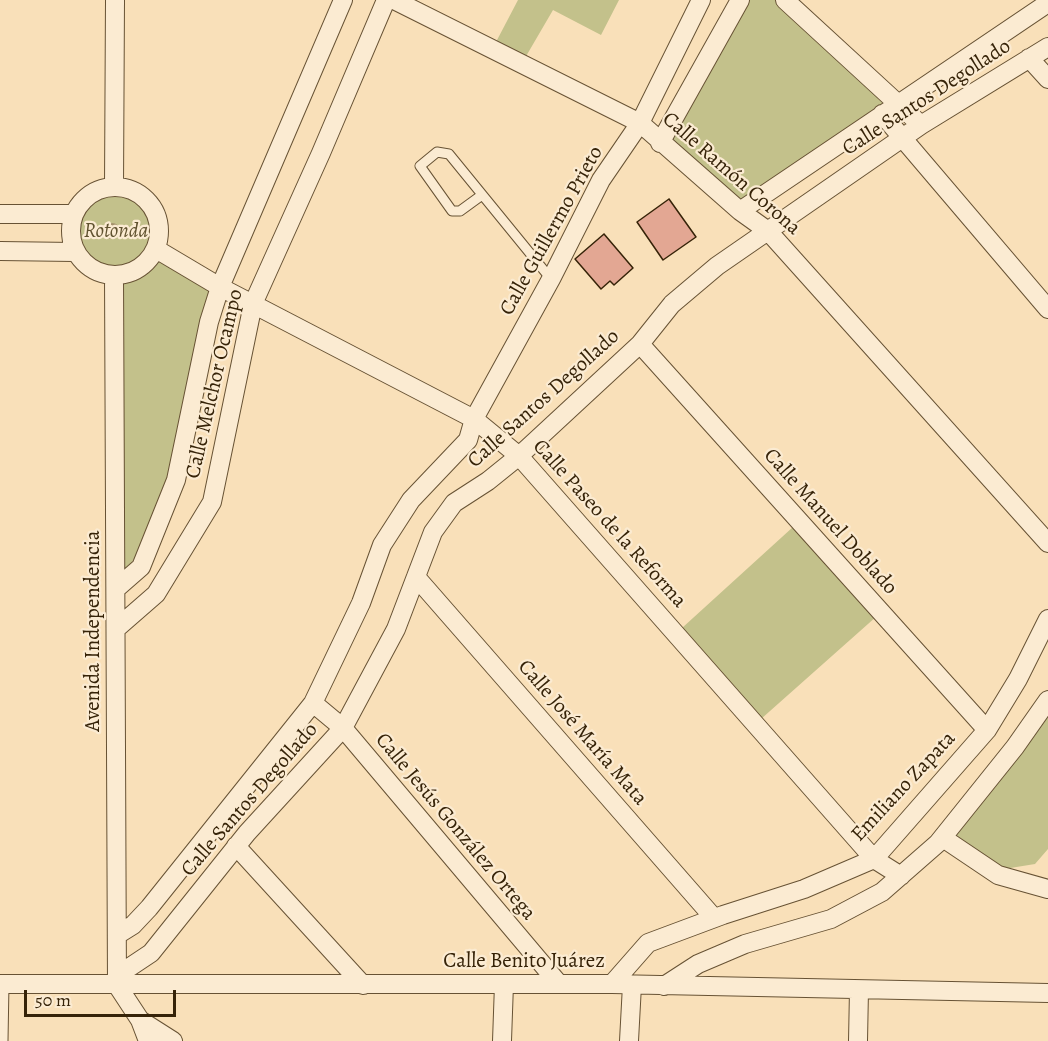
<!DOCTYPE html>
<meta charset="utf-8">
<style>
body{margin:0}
#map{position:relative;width:1048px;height:1041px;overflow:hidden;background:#f9e0b9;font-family:Alegreya,serif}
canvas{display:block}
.scale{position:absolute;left:24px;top:990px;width:152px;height:27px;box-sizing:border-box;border:3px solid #362308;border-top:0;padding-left:8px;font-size:18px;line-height:21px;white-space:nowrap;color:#362308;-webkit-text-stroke:4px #fbebd2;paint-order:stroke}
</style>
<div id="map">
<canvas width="1048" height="1041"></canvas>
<div class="scale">50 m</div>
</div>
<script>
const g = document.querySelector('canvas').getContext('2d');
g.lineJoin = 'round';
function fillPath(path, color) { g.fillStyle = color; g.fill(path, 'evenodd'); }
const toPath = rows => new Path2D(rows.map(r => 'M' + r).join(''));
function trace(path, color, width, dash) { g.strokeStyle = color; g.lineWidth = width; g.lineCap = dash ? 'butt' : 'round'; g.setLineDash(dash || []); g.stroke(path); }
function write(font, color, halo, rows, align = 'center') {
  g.font = font + ' Alegreya,serif'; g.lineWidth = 4.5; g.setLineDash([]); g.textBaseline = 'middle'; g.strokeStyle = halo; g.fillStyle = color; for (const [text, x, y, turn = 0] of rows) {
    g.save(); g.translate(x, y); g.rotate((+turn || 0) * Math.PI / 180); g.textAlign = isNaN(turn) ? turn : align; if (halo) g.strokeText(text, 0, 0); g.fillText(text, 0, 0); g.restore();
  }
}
fillPath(toPath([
 [518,0,619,0,601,35,553,10,525,58,496,42],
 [740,0,785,0,898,104,740,211,660,143],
 [123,190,145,199,158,228,155,243,140,264,115,274,93,267,82,257,74,242,73,231,75,216,92,195],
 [159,254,219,287,191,399,153,531,121,578,116,279,143,269],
 [793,527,877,616,761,719,682,628],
 [1048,710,1048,849,1035,864,998,870,950,837]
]), '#c3c18b');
const building = toPath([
 [669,199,696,237,663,260,637,222,669,199],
 [604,234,633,268,614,285,610,281,601,289,575,259,604,234]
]);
fillPath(building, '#e3a793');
trace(building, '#362308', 1.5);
const lane = toPath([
 [482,195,460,211,452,211,420,166,437,152,449,154,551,279],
 [3,1041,4,984]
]);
const street = toPath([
 [394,0,640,123,740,211,768,231,1048,543],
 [785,0,921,125],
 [1029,58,1048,79],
 [882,114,1048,309],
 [660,143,740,0],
 [114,186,115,0],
 '71 231a44 44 0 1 1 88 0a44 44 0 1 1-88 0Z',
 [740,211,1048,3],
 [0,214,73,214],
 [156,249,220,287,474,419,519,456,874,859,901,876],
 [0,251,74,252],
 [114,276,117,985,140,1020,148,1041],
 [640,344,987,730],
 [416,577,714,918],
 [117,588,141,567,176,480,209,322,220,287,343,0],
 [117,628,156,594,212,502,253,304,321,153,386,0],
 [313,703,343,728,559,984],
 [943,838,998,875,1048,889],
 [236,846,363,985],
 [117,935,133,925,149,908,313,703,361,603,382,545,411,500,468,440,474,419,551,279,601,180,640,123,701,0],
 [117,970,130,967,151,953,247,833,343,728,396,629,433,532,454,503,488,481,519,456,640,344,672,304,717,266,921,125,1048,47],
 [0,984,612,984,1048,993],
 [612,984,648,943,723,915,804,889,874,859,987,730,1018,679,1048,619],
 [664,986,698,964,745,944,831,919,882,892,938,843,1015,747,1048,700],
 [140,1020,173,1041],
 [502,1041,504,984],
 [629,1041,632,985],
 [858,1041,859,990]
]);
trace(lane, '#675234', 11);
trace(street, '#675234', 20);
trace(lane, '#fbebd2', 9);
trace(street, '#fbebd2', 18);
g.fillStyle = '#a5926d';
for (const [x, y] of [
 [112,231]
]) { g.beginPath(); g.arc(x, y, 8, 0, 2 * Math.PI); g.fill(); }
write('21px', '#362308', '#fbebd2', [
 ["Calle Santos Degollado",927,98,-33],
 ["Calle Ramón Corona",731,174,41],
 ["Calle Guillermo Prieto",552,231,-61],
 ["Calle Melchor Ocampo",215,384,-77],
 ["Calle Santos Degollado",544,399,-42],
 ["Calle Manuel Doblado",830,522,48],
 ["Calle Paseo de la Reforma",609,524,48],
 ["Avenida Independencia",94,631,-90],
 ["Calle José María Mata",582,733,49],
 ["Emiliano Zapata",904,787,-47],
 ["Calle Santos Degollado",250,800,-49],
 ["Calle Jesús González Ortega",455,827,50],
 ["Calle Benito Juárez",524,962]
]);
write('italic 21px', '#60522f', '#fbebd2', [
 ["Rotonda",116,232]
]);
</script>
